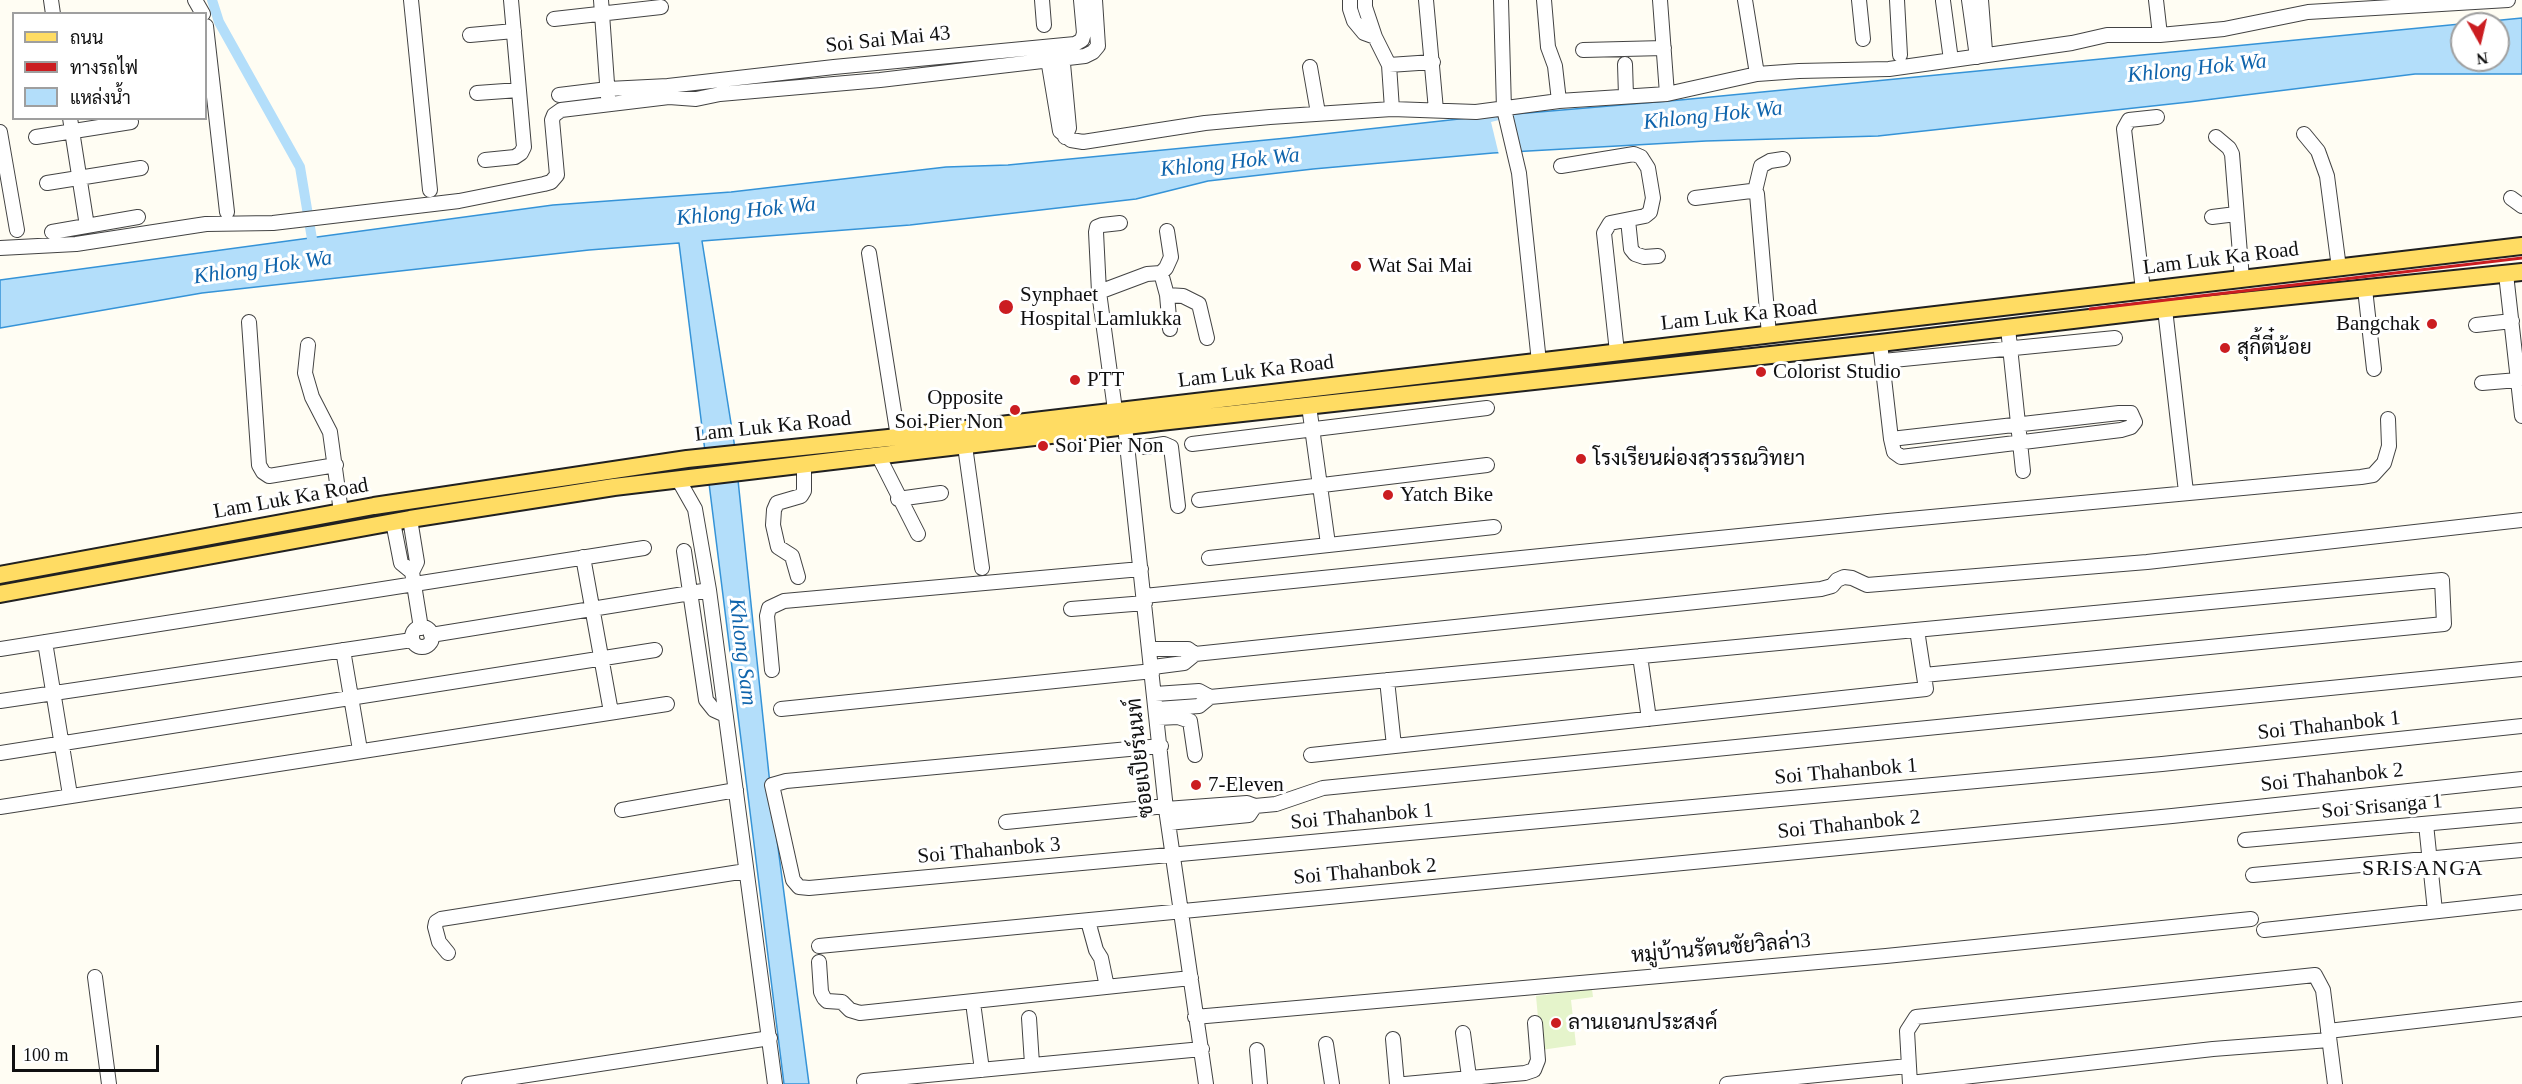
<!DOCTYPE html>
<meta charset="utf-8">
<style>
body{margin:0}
#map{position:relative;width:2522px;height:1084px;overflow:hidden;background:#fffdf3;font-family:"Times New Roman",Sarabun,serif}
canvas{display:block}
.legend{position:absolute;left:12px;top:12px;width:195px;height:108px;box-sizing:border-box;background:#fff;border:2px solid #9f9f9f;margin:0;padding:8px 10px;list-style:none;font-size:18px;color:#101010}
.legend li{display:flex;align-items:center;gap:12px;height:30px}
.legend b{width:30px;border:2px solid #9f9f9f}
.north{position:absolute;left:2450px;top:12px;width:60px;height:60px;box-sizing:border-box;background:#fff;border:2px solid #9f9f9f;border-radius:50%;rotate:172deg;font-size:16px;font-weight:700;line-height:24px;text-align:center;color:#101010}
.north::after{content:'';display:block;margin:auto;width:21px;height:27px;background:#cb1d21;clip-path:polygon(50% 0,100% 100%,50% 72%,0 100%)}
.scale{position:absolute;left:12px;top:1045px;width:147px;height:27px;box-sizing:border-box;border:3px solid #101010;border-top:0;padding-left:8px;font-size:18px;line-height:21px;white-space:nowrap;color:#101010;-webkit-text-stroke:4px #fff;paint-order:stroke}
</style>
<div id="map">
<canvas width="2522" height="1084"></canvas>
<ul class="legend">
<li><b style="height:8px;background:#ffdc63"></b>ถนน</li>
<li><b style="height:8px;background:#cb1d21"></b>ทางรถไฟ</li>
<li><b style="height:16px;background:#b3defa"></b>แหล่งน้ำ</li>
</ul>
<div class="north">N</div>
<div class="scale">100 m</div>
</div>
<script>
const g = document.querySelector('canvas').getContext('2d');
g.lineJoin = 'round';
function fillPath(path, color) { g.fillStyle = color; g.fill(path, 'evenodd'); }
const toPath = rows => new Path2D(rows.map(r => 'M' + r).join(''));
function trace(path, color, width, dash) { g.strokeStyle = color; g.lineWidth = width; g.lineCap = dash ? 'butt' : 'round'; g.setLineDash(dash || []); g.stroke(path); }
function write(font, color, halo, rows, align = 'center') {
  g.font = font + ' "Times New Roman",Sarabun,serif'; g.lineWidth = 6; g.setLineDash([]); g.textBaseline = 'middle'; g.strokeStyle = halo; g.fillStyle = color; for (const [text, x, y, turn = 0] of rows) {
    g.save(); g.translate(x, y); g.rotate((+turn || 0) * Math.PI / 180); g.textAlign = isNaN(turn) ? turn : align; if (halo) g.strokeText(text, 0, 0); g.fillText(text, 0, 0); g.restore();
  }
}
fillPath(toPath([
 [1592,989,1593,997,1571,1000,1576,1045,1541,1050,1536,996]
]), '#e5f4cb');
const water = toPath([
 [2522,18,2522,74,2415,74,2189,102,1878,136,1706,141,1493,153,1313,169,1208,181,1136,199,910,225,702,241,734,442,771,794,809,1084,784,1084,679,243,589,250,202,293,0,328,0,280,553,205,731,192,946,167,1008,165,1287,138,1468,118,1680,100,2522,18],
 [2462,24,2498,24,2498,60,2462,60,2462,24]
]);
fillPath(water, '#b3defa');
trace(water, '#3593d7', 1.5);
fillPath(toPath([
 [1503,119,1512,155,1499,155,1491,122]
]), '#fffdf3');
trace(toPath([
 [212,0,219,22,300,167,314,251]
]), '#b3defa', 10);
const minor = toPath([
 [51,0,53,14],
 [195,0,203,14],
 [411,0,430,190],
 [601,0,608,97],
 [1042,0,1044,25],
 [1350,0,1350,9,1354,21,1364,33,1375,37],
 [1365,0,1365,7,1375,37,1389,65,1392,109],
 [1426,0,1436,110],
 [1501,0,1504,109,1519,173,1539,362],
 [1544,0,1548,47,1555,66,1559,101],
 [1660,0,1667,94],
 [1745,0,1757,74],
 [1859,0,1863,39],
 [1897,0,1900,55],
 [1969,0,1977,57],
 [1981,0,1985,51],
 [2156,0,2160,35],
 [1943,1,1951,60],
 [554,19,661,7],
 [206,26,227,212],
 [470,35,514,31],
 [1046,47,1060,131,1071,140,1083,142,1205,123,1270,117,1392,109,1476,112,1559,101,1667,94,1757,74,1799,71,1889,69,2072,43,2107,35,2160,35,2224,29,2308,12,2508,0],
 [1583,50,1664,48],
 [1062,53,1069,128,1065,137],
 [1625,64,1626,96],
 [1389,65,1433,62],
 [1310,67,1318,113],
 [477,93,519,90],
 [559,95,608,89,668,86],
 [669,97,668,86,834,67,1075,44,1082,40,1084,33,1081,0],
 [70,118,87,226],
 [0,132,17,230],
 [2304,134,2318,151,2327,176,2339,268],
 [36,137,131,122],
 [2216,137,2229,148,2232,154,2242,279],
 [485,160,515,157,521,153,524,147,511,0],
 [1561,166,1634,154,1641,157,1648,168,1653,198,1650,212,1645,216,1610,223,1604,233,1617,352],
 [47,183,141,168],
 [1755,191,1761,166,1770,161,1783,159],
 [1695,198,1751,191,1757,194,1769,335],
 [2511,198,2522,206],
 [2212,217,2236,214],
 [1628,220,1631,249,1635,254,1644,257,1658,256],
 [52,232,138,217],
 [0,248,76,244,206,224,273,223,459,201,544,184,551,182,557,175,552,120,554,115,561,110,669,97,696,99,720,94,880,80,1085,56,1093,52,1098,46,1095,0],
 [869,253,898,437],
 [1161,273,1166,268,1171,257,1167,231],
 [2506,274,2522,416],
 [2365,289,2374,369],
 [2143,290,2124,129,2129,120,2157,117],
 [1099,292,1147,274,1161,273,1167,295,1183,296,1199,304,1207,338],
 [1167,295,1170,329],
 [2165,309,2186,492],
 [249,322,259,465,263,472,269,476,336,465],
 [2476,325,2512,321],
 [2008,328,2023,471],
 [1880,343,1891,439,1894,452,1901,457,2121,430,2131,427,2135,422,2131,413,2119,413,1891,439],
 [308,345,305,373,312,397,330,432,341,512],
 [1883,361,2115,338],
 [2482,383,2518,380],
 [1309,406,1328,544],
 [1115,410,1099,292,1096,232,1097,227,1102,225,1120,223],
 [1125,426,1166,809,1206,1084],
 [1192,444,1487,408],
 [965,446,982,568],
 [1145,447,1164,444,1171,447,1178,506],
 [879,457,918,534],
 [678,479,695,509,709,590,775,1084],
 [898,499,941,493],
 [1199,500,1487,465],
 [410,519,417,562,412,572,421,628],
 [393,522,401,563,412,572],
 [684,551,706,700,714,710,725,715],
 [583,557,611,712],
 [1209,558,1494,527],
 [798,577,792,556,778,547,773,525,774,510,777,503,801,496,804,491,804,465],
 [1144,596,1888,521,2361,477,2373,475,2384,463,2389,446,2388,419],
 [1071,609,1145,603],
 '412 637a10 10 0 1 1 20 0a10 10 0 1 1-20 0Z',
 [431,635,709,590],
 [45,642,70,795],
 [0,649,644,548],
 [1150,649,1188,649,1195,654],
 [343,650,360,750],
 [1640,656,1649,719],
 [1153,667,1184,663,1195,654,1821,589,1832,586,1837,580,1844,577,1852,578,1867,585,2147,562,2522,520],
 [772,670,767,616,769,608,784,601,1141,569],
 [1387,680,1394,746],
 [1155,694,1199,691,1210,697,1199,706,1157,709],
 [1210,697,2442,580,2444,624,1924,675],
 [0,701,412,640],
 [781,709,1153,671],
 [1158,718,1178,717,1190,721,1195,755],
 [1161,746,786,781,772,785,793,880,799,887,809,888,2162,764,2522,726],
 [0,753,655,650],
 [1311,755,1926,689,1917,630],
 [0,807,667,704],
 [1166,809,1247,803,1255,806,1276,804,1323,788,2522,669],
 [622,810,736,790],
 [1006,822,1166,806],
 [1168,823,1249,815,1255,806],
 [2426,824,2435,911],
 [2245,840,2522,815],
 [2253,875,2522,850],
 [1088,921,1096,950,1101,958,1107,987],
 [2264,930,2522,902],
 [819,946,2172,816,2522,779],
 [448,953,439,942,435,927,436,922,441,919,746,871],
 [819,962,821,992,824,998,827,1001,842,1002,850,1010,860,1013,1191,978],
 [95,977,109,1084],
 [974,1010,982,1070],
 [1195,1017,1886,956,2251,919],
 [1029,1018,1032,1064],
 [2328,1031,2522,1009],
 [1463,1033,1470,1084],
 [1393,1039,1397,1084],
 [1326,1044,1332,1084],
 [1257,1050,1260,1084],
 [864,1081,1202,1049],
 [1910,1083,2213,1049,2329,1040],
 [469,1084,770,1038],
 [1405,1084,1525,1073,1534,1070,1538,1060,1535,1023],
 [1727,1084,1908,1066],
 [1910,1084,1907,1031,1916,1017,2315,975,2323,990,2335,1084]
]);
const major = toPath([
 [0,575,374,506,687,459,898,437,2522,246],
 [0,594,410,519,614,487,1160,422,1880,343,2165,309,2522,272]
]);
trace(minor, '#434343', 16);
trace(major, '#212121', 20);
trace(minor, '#fff', 14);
trace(major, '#ffdc63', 16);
trace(toPath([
 [2090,309,2522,258]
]), '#cb1d21', 3);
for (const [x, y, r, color] of [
 [1356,266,6,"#cb1d21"],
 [1006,307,8,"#cb1d21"],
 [2432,324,6,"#cb1d21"],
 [2225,348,6,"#cb1d21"],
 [1761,372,6,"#cb1d21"],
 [1075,380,6,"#cb1d21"],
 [1015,410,6,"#cb1d21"],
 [1043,446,6,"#cb1d21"],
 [1581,459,6,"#cb1d21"],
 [1388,495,6,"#cb1d21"],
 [1196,785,6,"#cb1d21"],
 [1556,1023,6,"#cb1d21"]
]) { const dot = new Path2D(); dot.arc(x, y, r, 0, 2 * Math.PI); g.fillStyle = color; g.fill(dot); trace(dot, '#fff', 2); }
write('21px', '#101010', '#fff', [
 ["Soi Sai Mai 43",888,40,-6],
 ["Lam Luk Ka Road",2221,259,-7],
 ["Lam Luk Ka Road",1739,316,-6],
 ["Lam Luk Ka Road",1256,372,-7],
 ["Lam Luk Ka Road",773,427,-6],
 ["Lam Luk Ka Road",291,499,-10],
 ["Soi Thahanbok 1",2329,726,-6],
 ["ซอยเปียร์นนท์",1141,758,-96],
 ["Soi Thahanbok 1",1846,772,-5],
 ["Soi Thahanbok 2",2332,778,-6],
 ["Soi Srisanga 1",2382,807,-5],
 ["Soi Thahanbok 1",1362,817,-5],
 ["Soi Thahanbok 2",1849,825,-6],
 ["Soi Thahanbok 3",989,851,-5],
 ["Soi Thahanbok 2",1365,872,-5],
 ["หมู่บ้านรัตนชัยวิลล่า3",1721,949,-5]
]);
write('21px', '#101010', '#fff', [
 ["Wat Sai Mai",1368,266],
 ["Synphaet",1020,295],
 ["Hospital Lamlukka",1020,319],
 ["Bangchak",2420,324,"right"],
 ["สุกี้ตี๋น้อย",2237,348],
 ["Colorist Studio",1773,372],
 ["PTT",1087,380],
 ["Opposite",1003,398,"right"],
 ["Soi Pier Non",1003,422,"right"],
 ["Soi Pier Non",1055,446],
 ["โรงเรียนผ่องสุวรรณวิทยา",1593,459],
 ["Yatch Bike",1400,495],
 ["7-Eleven",1208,785],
 ["ลานเอนกประสงค์",1568,1023]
], 'left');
write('italic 22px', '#0f64ac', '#fff', [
 ["Khlong Hok Wa",2197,69,-6],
 ["Khlong Hok Wa",1713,116,-6],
 ["Khlong Hok Wa",1230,163,-6],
 ["Khlong Hok Wa",746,212,-6],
 ["Khlong Hok Wa",263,268,-8],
 ["Khlong Sam",742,652,83]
]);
g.letterSpacing = '1.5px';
write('22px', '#101010', '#fff', [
 ["SRISANGA",2423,869]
]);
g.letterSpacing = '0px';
</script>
